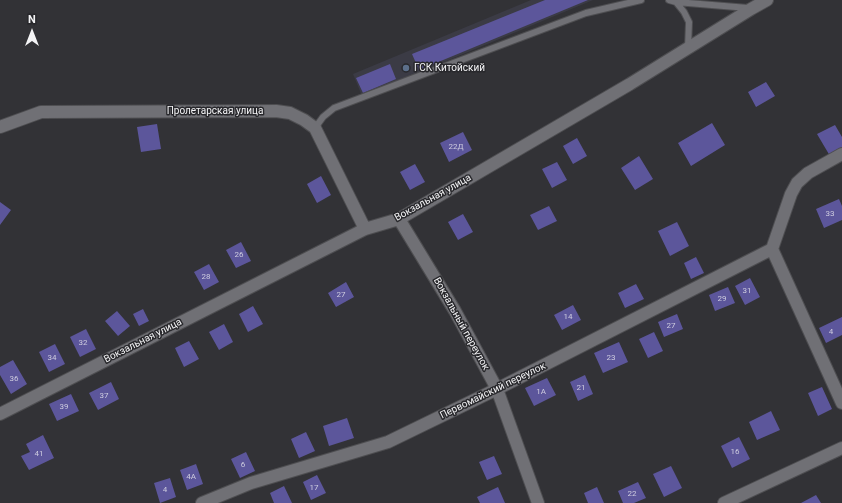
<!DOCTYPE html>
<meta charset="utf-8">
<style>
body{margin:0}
#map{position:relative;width:842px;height:503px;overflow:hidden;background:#323236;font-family:Roboto,sans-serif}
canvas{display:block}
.north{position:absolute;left:12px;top:12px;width:40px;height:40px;-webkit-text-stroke:3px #28282c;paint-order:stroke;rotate:0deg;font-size:11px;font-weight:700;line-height:16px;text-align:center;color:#f4f4f6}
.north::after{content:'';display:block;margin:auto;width:14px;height:18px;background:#f4f4f6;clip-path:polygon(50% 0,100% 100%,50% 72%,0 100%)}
</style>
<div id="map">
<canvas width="842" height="503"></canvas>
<div class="north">N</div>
</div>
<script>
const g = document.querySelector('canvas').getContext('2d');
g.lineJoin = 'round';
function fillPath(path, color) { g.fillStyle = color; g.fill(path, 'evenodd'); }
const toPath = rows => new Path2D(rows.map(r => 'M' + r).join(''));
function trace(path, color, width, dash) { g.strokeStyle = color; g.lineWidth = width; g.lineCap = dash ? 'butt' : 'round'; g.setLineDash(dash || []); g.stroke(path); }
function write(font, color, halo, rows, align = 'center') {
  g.font = font + ' Roboto,sans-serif'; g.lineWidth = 3; g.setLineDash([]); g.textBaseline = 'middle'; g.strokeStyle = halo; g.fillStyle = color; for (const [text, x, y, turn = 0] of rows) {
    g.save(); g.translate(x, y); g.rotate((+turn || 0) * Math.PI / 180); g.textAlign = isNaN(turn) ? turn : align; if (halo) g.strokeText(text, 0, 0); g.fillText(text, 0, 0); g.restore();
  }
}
fillPath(toPath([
 [531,0,593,0,362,96,353,74]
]), '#3b3b45');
fillPath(toPath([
 [545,0,588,0,419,70,412,54],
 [390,64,396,79,363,93,356,78],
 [766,82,775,96,756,107,748,92],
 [712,123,725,145,691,166,678,143],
 [157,124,161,149,141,152,137,127],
 [835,125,842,137,842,149,830,156,817,134],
 [463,132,472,150,449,162,440,143],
 [577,138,587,156,573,164,563,146],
 [639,156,653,179,635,190,621,168],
 [557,162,567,180,552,188,542,169],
 [415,164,425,182,410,190,400,172],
 [321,176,331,195,317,203,307,184],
 [839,199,842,206,842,220,824,228,816,209],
 [0,202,11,210,0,225],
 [549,206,557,221,538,230,530,215],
 [463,214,473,232,458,240,448,222],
 [677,222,689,246,670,256,658,231],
 [241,242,251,261,236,268,226,250],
 [696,257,704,273,691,279,684,263],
 [209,264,219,282,204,290,194,272],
 [750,278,760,297,745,305,735,286],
 [346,282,354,297,336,307,328,293],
 [636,284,644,299,625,308,618,293],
 [728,287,735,303,715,311,709,295],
 [573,305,581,320,562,330,554,315],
 [253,306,263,324,248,332,239,314],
 [143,309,149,321,139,326,133,314],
 [117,311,130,326,118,336,105,321],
 [677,314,683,329,664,337,658,322],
 [842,317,842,335,826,343,819,328],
 [224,324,233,342,219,350,209,332],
 [86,329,96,349,80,357,70,337],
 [654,332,663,351,648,358,639,339],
 [189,341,199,359,184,367,175,348],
 [619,342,628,362,603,373,594,353],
 [55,344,65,364,49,372,39,352],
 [13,360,27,384,11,394,0,375,0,367],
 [585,375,593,394,578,401,570,382],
 [547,378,556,395,534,406,525,388],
 [111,382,119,399,98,410,89,393],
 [822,387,832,409,818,416,808,393],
 [71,394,79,411,57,421,49,404],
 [771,411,780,430,757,440,749,422],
 [347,418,354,438,329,446,323,426],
 [306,432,315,451,299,458,291,439],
 [43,435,54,458,29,470,21,456,30,452,26,444],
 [739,437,750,459,732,468,721,446],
 [246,452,255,471,240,478,231,459],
 [494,456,502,474,487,480,479,462],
 [196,464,203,484,187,490,180,470],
 [671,466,682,488,664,497,653,474],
 [317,475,326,493,311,500,303,482],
 [170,478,176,497,160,503,154,483],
 [638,482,646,498,634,503,623,503,618,491],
 [284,486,292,503,274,503,270,493],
 [498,487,505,503,480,503,477,497],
 [597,487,604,503,588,503,584,493],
 [816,495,821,503,801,503]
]), '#5c569b');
const lane = toPath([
 [669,0,676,2,684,12,689,22,688,48],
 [676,2,748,8],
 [315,128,323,117,334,108,586,13,641,0]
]);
const street = toPath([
 [0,127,41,112,276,111,290,113,304,120,315,128,365,229],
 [842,154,808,173,797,183,791,194,772,249,842,403],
 [399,219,455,311,497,389,538,503],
 [0,414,365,229,399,219,630,84,751,9,767,0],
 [202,503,251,483,388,442,497,389,772,249],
 [724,503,842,448]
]);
trace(lane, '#4e4e51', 8);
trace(street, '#4e4e51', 14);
trace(lane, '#707075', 6);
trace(street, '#707075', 12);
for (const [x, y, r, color] of [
 [406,68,4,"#5c6f8a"]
]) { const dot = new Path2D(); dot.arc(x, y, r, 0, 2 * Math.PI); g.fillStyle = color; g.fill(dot); trace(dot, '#28282c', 1.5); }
write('8px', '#ceccdf', null, [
 ["22Д",456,147],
 ["33",830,214],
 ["26",239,255],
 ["28",206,277],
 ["31",747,291],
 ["27",341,295],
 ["29",722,299],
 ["14",568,317],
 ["27",671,326],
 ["4",831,332],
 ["32",83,343],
 ["34",52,358],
 ["23",611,358],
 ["36",14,379],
 ["21",581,388],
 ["1А",541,392],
 ["37",104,396],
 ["39",64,407],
 ["16",735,452],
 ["41",39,454],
 ["6",243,465],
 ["4А",191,477],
 ["17",314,488],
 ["4",165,490],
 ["22",632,494]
]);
write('10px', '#f4f4f6', '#28282c', [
 ["ГСК Китойский",414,68]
], 'left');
write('10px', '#f4f4f6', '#28282c', [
 ["Пролетарская улица",215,111],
 ["Вокзальная улица",433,198,-29],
 ["Вокзальный переулок",461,324,61],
 ["Вокзальная улица",143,341,-27],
 ["Первомайский переулок",493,391,-26]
]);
</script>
